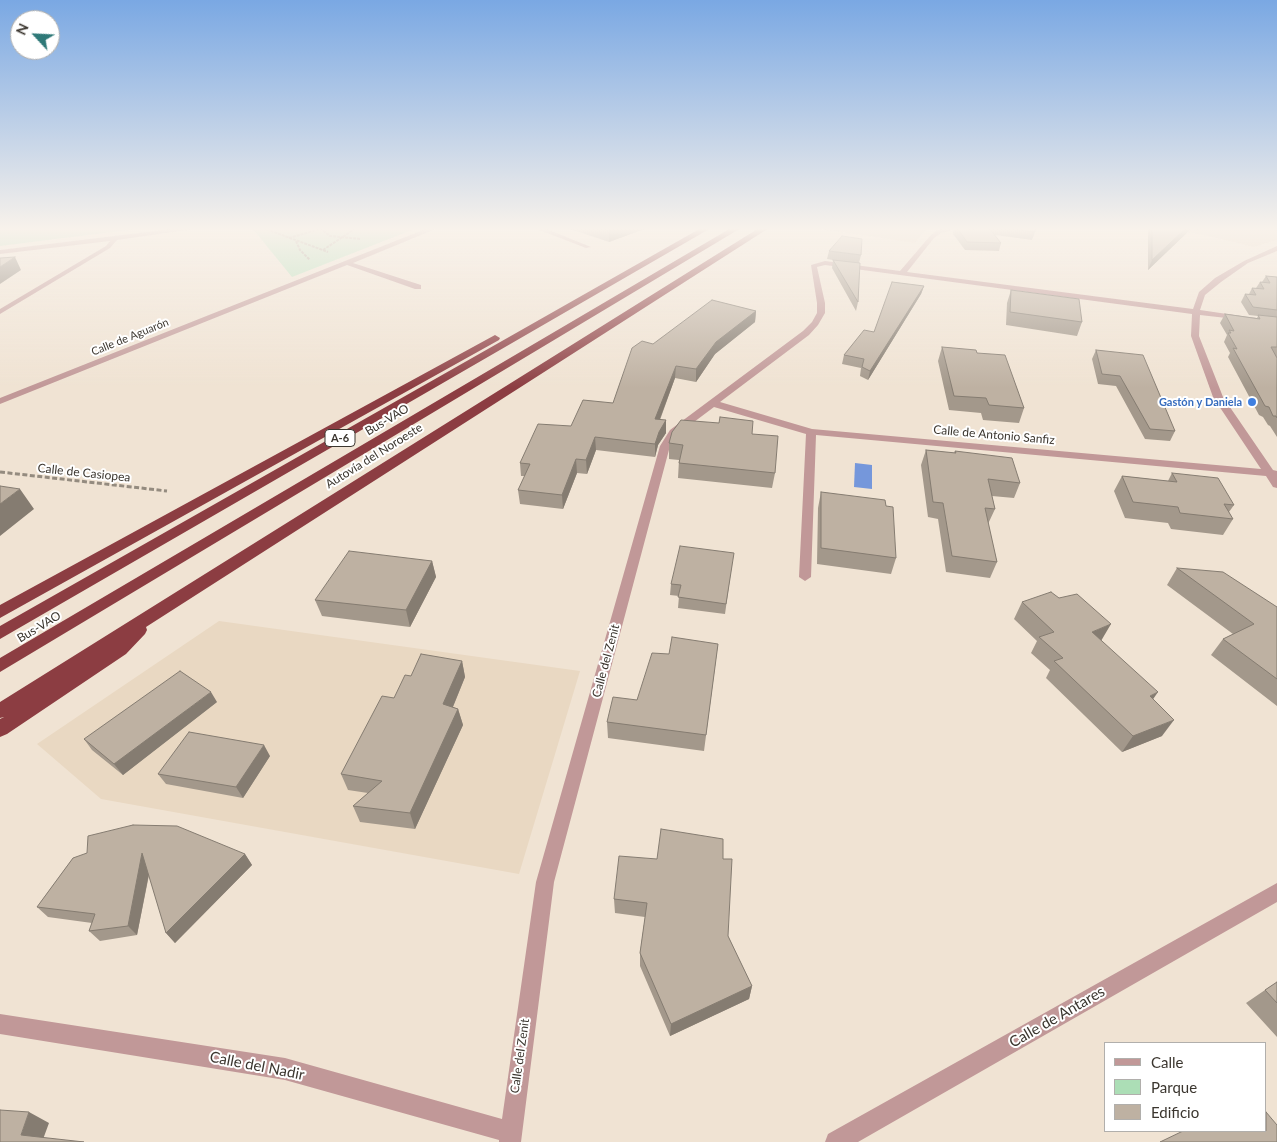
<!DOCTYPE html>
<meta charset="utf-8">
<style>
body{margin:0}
#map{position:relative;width:1277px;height:1142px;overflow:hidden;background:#f0e3d3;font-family:Lato,sans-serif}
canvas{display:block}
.legend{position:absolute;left:1104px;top:1042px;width:162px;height:90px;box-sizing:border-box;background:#fff;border:1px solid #b1afac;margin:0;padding:6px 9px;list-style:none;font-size:15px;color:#3b362f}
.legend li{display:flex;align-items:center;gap:10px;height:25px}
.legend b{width:25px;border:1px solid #b1afac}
.north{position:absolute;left:10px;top:10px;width:50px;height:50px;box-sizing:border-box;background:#fff;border:1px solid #b1afac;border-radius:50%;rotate:295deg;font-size:14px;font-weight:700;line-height:20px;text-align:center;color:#3b362f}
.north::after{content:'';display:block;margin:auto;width:18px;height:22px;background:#2f7978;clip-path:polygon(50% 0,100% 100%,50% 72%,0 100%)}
</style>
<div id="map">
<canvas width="1277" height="1142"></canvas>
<ul class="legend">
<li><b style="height:6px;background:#c19898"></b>Calle</li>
<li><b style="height:14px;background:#acdeb6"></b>Parque</li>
<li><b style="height:14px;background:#beb1a2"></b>Edificio</li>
</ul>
<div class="north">N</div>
</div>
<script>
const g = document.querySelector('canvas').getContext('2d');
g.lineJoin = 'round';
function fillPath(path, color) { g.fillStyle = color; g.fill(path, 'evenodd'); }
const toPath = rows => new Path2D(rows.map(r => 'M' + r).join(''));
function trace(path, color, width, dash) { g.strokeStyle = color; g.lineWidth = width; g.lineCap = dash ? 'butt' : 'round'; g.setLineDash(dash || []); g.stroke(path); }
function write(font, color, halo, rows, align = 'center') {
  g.font = font + ' Lato,sans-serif'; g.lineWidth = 4; g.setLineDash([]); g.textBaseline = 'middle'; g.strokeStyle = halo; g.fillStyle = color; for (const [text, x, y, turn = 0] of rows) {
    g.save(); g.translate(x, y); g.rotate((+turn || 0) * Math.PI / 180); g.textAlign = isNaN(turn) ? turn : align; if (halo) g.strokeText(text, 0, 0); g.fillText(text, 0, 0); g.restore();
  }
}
fillPath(toPath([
 [814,228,927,228,915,243],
 [1159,228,1277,228,1277,240,1254,247,1204,235],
 [219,621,580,671,519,874,101,799,37,744]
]), '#e9d8c2');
fillPath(toPath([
 [0,228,144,228,0,246],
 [252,228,417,228,292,277]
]), '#acdeb6');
fillPath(toPath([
 [855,463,872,465,872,489,854,487]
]), '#7597db');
trace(toPath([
 [263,228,328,252],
 [320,228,330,236,361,239],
 [289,238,320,229],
 [296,241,300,250,310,260],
 [323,250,356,228]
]), '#948b7f', 2, [3, 1]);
trace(toPath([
 [0,472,167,491]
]), '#948b7f', 3, [5, 2.5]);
fillPath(toPath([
 [179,228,201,228,117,240,110,248,0,314,0,309,106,246,110,241,0,254,0,250,179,228],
 [428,228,438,228,353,263,421,285,421,289,415,289,347,265,0,404,0,398,428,228],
 [534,228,544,228,591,247,586,248,534,228],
 [949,228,950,231,941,233,934,238,907,272,1193,309,1199,292,1215,278,1244,261,1277,246,1277,251,1248,263,1221,282,1205,295,1200,310,1241,316,1244,316,1244,320,1200,315,1199,336,1223,397,1273,470,1277,471,1277,488,1273,487,1266,476,816,435,811,577,805,581,799,577,806,434,714,407,678,434,670,446,554,882,521,1142,499,1142,499,1140,285,1080,0,1034,0,1014,285,1058,502,1119,536,882,660,446,670,430,803,331,812,322,817,313,817,303,811,265,825,261,900,271,930,236,937,230,949,228],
 [825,265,1192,314,1191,336,1213,397,1261,469,812,429,720,402,809,335,818,325,825,313,825,303,817,267,825,265],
 [1277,883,1277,902,858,1142,825,1142,828,1134,1277,883]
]), '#c19898');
fillPath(toPath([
 [701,228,711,228,0,639,0,626,701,228],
 [731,228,741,228,0,672,0,658,731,228],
 [759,228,769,228,146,627,147,630,145,634,126,654,7,734,0,737,0,719,4,717,0,718,0,702,759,228],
 [495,335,500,338,499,340,0,618,0,605,495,335]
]), '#8c3d42');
fillPath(toPath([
 [567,228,647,228,609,242],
 [954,228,1035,228,1035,232,1032,240,995,235,1001,243,999,251,965,250,953,234],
 [1148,228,1199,228,1198,230,1191,229,1148,270],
 [829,251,861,255,859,263,858,302,856,311,832,268,833,260,827,259],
 [1266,276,1277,277,1277,437,1270,426,1268,425,1263,417,1259,415,1228,357,1230,353,1224,342,1227,335,1220,323,1225,314,1257,318,1258,316,1249,315,1241,302,1245,294,1249,294,1252,288,1256,288,1260,282,1262,282],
 [924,286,921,294,868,380,860,376,861,368,842,364,844,355,874,332],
 [1011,290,1082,322,1077,336,1006,325,1007,303],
 [756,311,755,322,715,354,696,382,675,378,660,420,666,420,666,433,658,445,655,457,596,450,587,474,577,473,563,509,520,504,518,490,525,476,521,476,520,463,571,426,613,403],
 [942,347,977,353,1024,408,1019,423,983,420,981,413,949,410,938,361],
 [1096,350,1175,431,1170,441,1145,439,1116,386,1098,384,1092,359],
 [752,434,775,473,772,488,678,478,679,460,669,459,669,443],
 [926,450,954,453,955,451,1020,483,1014,498,992,496,995,509,988,524,997,562,990,578,946,572,938,519,928,517,921,465],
 [1172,473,1234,505,1229,512,1233,519,1223,535,1171,529,1168,523,1125,518,1114,491,1122,476,1168,481],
 [821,492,896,558,891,574,817,564,818,508],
 [432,561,436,577,410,627,322,616,315,600],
 [732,564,725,614,678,608,679,596,670,595,671,584],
 [1177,568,1277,607,1277,706,1211,655,1223,639,1233,634,1167,585],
 [1022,602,1101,640,1153,699,1162,736,1122,752,1046,678,1050,670,1031,653,1037,641,1014,619],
 [718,644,704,751,608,738,607,722,637,700,669,654],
 [462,661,465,677,453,707,458,709,463,725,415,829,360,822,353,806,368,793,348,790,341,774,394,698,411,676],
 [217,702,123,775,92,750,84,739],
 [270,756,243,798,166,784,158,774],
 [245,854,252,865,175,943,166,933,149,875,137,935,100,941,89,931,92,923,48,917,37,907,73,858],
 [657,859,723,859,728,936,752,986,749,999,670,1036,640,966,640,953,645,917,615,913,614,899],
 [1277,982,1277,1037,1246,1003,1265,990]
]), '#a3988b');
fillPath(toPath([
 [609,228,647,228,609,242],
 [1186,228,1192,228,1148,270,1152,260],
 [15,257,21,270,0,284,0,267],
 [924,286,921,294,868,380,870,371],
 [756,311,755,322,715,354,696,382,696,369,716,342],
 [676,366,675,378,655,432,655,419],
 [666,420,666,433,658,445,655,457,655,444,659,432],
 [595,437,596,450,587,474,586,460],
 [576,459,577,473,563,509,562,495],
 [20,489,34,509,0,536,0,504],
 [432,561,436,577,410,627,406,610],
 [1111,624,1101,641,1092,632],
 [462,661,465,677,447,721,443,704],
 [211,692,217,702,123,775,114,764],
 [1158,692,1147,708,1150,696],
 [458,709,463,725,415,829,410,813],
 [1174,720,1162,736,1122,752,1133,736],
 [264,745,270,756,243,798,236,787],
 [142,853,151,863,137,935,128,926],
 [245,854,252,865,175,943,166,933],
 [752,986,749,999,670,1036,671,1024],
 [29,1112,49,1123,42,1142,21,1135]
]), '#857c71');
const building = toPath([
 [957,228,964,228,971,230,978,228,989,228,1001,243,967,242,957,228],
 [1004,228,1035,228,1035,232,1004,228],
 [1152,228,1186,228,1152,260,1152,228],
 [842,236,862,239,861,255,829,251,842,236],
 [15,257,0,267,0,258,15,257],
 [833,260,860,263,858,302,833,260],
 [1266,276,1277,277,1277,310,1253,307,1245,294,1256,295,1252,288,1264,289,1260,282,1270,283,1266,276],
 [892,282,924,286,870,371,862,367,864,359,844,355,864,330,874,332,892,282],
 [1011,290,1079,299,1082,322,1010,312,1011,290],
 [712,300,756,311,716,342,696,369,676,366,655,419,666,420,659,432,655,444,595,437,586,460,576,459,562,495,518,490,530,464,520,463,538,424,571,426,583,400,613,403,632,348,642,341,653,344,712,300],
 [1225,314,1260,319,1258,315,1277,317,1277,347,1271,347,1277,358,1277,418,1276,416,1273,416,1269,407,1265,406,1233,348,1237,349,1228,333,1231,333,1229,330,1234,331,1225,314],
 [942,347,976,350,977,353,1005,355,1024,408,989,405,986,398,954,396,942,347],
 [1096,350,1143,355,1175,431,1150,429,1120,376,1102,374,1096,350],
 [720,417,753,421,752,434,778,436,775,473,679,463,683,445,669,443,672,432,681,420,719,423,720,417],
 [926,450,956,453,955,451,1012,458,1020,483,988,479,995,509,985,508,997,562,952,556,943,503,933,502,926,450],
 [1172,473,1218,478,1234,505,1224,504,1233,519,1180,513,1178,507,1133,502,1122,476,1177,482,1172,473],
 [0,486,20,489,0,504,0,486],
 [821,492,885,500,886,506,893,507,896,558,821,548,821,492],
 [680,546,734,553,726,604,678,597,681,585,671,584,680,546],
 [349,551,432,561,406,610,315,600,349,551],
 [1177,568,1223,572,1277,607,1277,679,1223,639,1254,624,1177,568],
 [1051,592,1059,598,1077,594,1111,624,1092,632,1158,692,1150,696,1174,720,1133,736,1054,661,1063,658,1039,637,1054,632,1022,602,1051,592],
 [672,637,718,644,706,735,607,722,613,697,637,700,652,653,669,654,672,637],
 [421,654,462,661,443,704,458,709,410,813,353,806,382,781,341,774,382,696,394,698,405,675,411,676,421,654],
 [180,671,211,692,114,764,84,739,180,671],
 [189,732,264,745,236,787,158,774,189,732],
 [133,825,177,826,245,854,166,933,142,853,128,926,89,931,95,914,37,907,73,858,87,853,88,836,133,825],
 [661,829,723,839,723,859,732,859,728,936,752,986,671,1024,640,953,647,903,614,899,619,856,657,859,661,829],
 [1277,982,1277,1003,1265,990,1277,982],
 [0,1110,29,1112,21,1135,84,1142,0,1142,0,1110],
 [1266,1112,1277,1125,1277,1142,1160,1142,1183,1131,1266,1131,1266,1112]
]);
fillPath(building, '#beb1a2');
trace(building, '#857c71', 1);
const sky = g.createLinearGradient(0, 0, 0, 388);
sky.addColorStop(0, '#7aa8e3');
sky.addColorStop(0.59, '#f8f2eb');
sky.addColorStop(1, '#f8f2eb00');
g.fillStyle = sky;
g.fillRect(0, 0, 1277, 388);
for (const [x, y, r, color] of [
 [1252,402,5,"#3f7fe0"]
]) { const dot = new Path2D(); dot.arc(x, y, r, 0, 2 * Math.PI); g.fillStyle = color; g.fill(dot); trace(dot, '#fff', 2); }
write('11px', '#3b362f', '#fff', [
 ["Calle de Aguarón",130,337,-22]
]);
write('bold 11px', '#366cbe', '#fff', [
 ["Gastón y Daniela",1242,402]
], 'right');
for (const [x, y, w] of [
 [340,438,30]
]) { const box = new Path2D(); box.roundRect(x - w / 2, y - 8.5, w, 17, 4); g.fillStyle = '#fff'; g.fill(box); trace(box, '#3b362f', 1); }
write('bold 11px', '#3b362f', null, [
 ["A-6",340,438]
]);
write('12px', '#3b362f', '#fff', [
 ["Bus-VAO",387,420,-31],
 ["Calle de Antonio Sanfiz",994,435,5],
 ["Autovía del Noroeste",374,456,-32],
 ["Calle de Casiopea",84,473,6],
 ["Bus-VAO",39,627,-31],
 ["Calle del Zenit",606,661,-75],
 ["Calle del Zenit",520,1056,-82]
]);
write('15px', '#3b362f', '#fff', [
 ["Calle de Antares",1057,1017,-30],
 ["Calle del Nadir",257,1066,11]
]);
</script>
